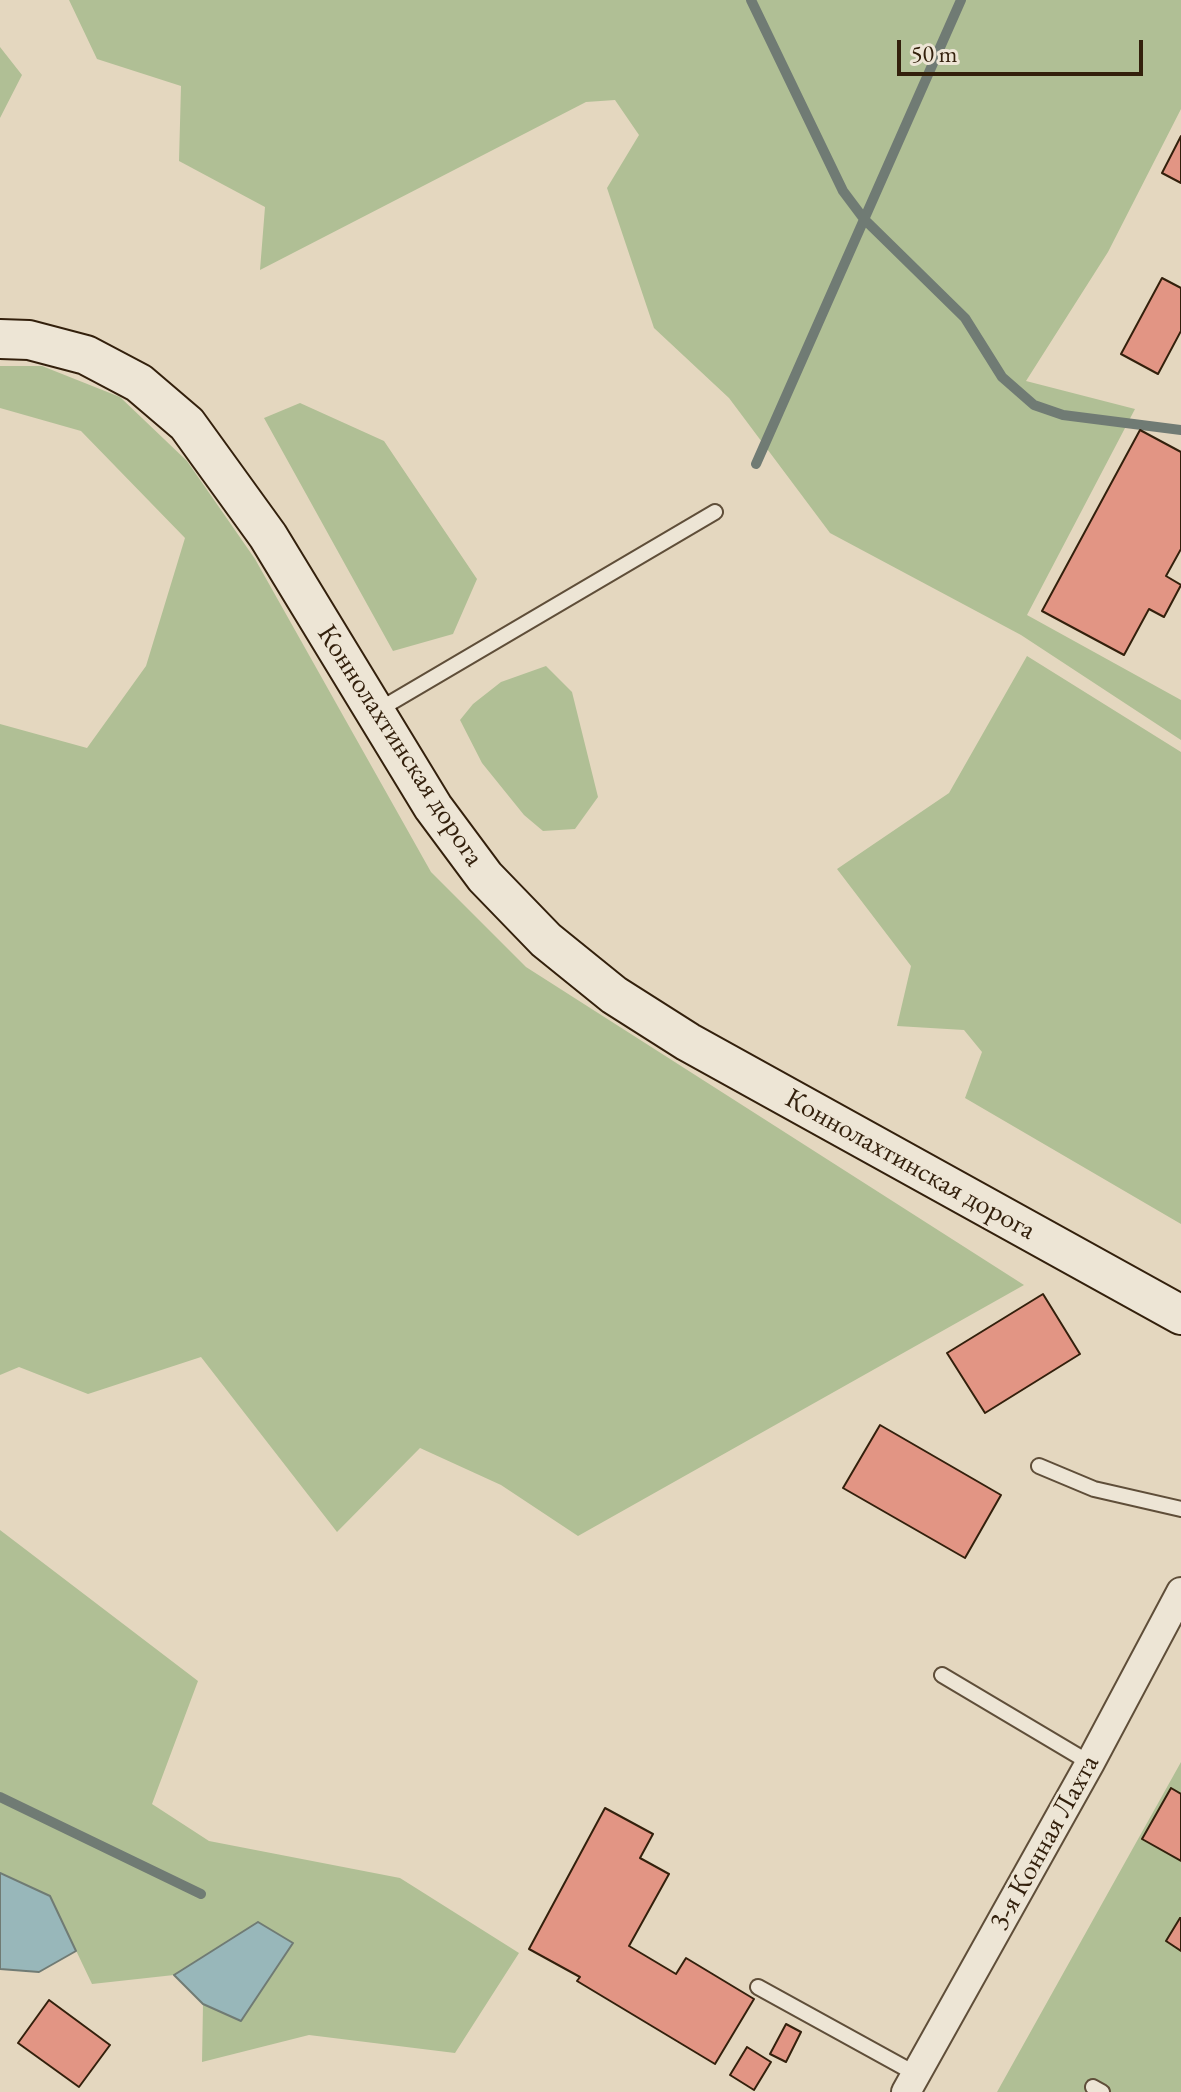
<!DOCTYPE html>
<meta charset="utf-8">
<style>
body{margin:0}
#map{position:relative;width:1181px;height:2092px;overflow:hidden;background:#e4d7bf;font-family:"EB Garamond",serif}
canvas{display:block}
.scale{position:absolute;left:897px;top:40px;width:246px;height:36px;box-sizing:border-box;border:4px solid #33200c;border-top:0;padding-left:10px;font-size:24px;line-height:28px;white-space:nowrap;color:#33200c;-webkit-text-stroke:6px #ede5d5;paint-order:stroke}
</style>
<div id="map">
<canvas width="1181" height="2092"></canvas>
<div class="scale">50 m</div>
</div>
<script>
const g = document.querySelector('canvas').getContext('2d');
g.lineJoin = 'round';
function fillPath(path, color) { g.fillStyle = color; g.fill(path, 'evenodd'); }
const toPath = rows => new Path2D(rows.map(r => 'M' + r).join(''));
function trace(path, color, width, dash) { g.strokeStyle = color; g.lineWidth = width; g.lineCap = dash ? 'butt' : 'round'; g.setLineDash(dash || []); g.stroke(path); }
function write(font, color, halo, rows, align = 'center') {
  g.font = font + ' "EB Garamond",serif'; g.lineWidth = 6; g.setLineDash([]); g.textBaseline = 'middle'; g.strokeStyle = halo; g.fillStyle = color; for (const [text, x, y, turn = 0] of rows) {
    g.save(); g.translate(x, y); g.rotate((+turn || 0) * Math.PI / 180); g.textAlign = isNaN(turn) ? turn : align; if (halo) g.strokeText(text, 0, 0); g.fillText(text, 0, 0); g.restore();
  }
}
fillPath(toPath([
 [69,0,1181,0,1181,109,1108,252,1026,381,1135,409,1027,615,1181,700,1181,740,1021,635,830,533,729,398,654,328,607,188,639,135,615,100,586,102,260,270,265,207,179,161,181,86,97,59],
 [0,47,22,75,0,118],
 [0,366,42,366,120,397,187,461,255,559,431,872,526,967,1024,1285,578,1536,501,1485,420,1448,337,1532,201,1357,88,1394,19,1367,0,1375,0,724,87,748,146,666,185,538,81,431,0,408],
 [300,403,384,441,477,579,453,634,393,651,264,418],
 [1027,656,1181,752,1181,1224,965,1098,982,1052,964,1030,897,1026,911,966,837,869,949,793],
 [546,666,572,692,598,797,575,829,543,831,524,815,482,763,460,720,473,704,501,682],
 [0,1530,198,1681,152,1804,209,1841,400,1878,519,1953,455,2053,309,2035,202,2062,203,2004,241,2021,258,1922,174,1975,92,1984,50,1896,0,1873],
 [1181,1762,1181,2092,997,2092]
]), '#b0bf95');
const water = toPath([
 [0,1873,50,1896,76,1951,39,1972,0,1969,0,1873],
 [258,1922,293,1943,241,2021,203,2004,174,1975,258,1922]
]);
fillPath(water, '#98b7ba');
trace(water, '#707b74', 2);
trace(toPath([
 [751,0,843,191,864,219,965,318,1002,377,1034,405,1063,415,1181,430],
 [756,464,961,0],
 [0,1797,201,1894]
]), '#707b74', 10);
const building = toPath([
 [1181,136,1181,183,1162,173,1181,136],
 [1162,278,1181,288,1181,331,1158,374,1121,354,1162,278],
 [1140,430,1181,452,1181,549,1166,576,1181,585,1164,617,1149,609,1124,655,1042,611,1140,430],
 [1043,1294,1080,1354,985,1413,947,1353,1043,1294],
 [880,1425,1001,1495,965,1558,843,1488,880,1425],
 [1171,1788,1181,1794,1181,1861,1142,1839,1171,1788],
 [605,1808,653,1834,640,1858,669,1874,629,1946,676,1974,686,1958,754,1999,715,2064,577,1981,580,1977,529,1949,605,1808],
 [1180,1918,1181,1918,1181,1951,1166,1941,1180,1918],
 [49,2000,110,2045,79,2087,18,2043,49,2000],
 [786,2024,801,2032,786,2062,770,2054,786,2024],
 [747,2047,771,2062,754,2090,730,2075,747,2047]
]);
fillPath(building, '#e29584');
trace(building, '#33200c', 2);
const service = toPath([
 [375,712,715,512],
 [1039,1466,1094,1489,1181,1509],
 [942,1675,1090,1763],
 [758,1987,916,2074],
 [1093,2087,1102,2092]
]);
const minor = toPath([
 [906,2092,1090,1763,1181,1592]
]);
const secondary = toPath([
 [0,339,29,340,86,355,139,383,187,424,268,536,433,807,485,877,546,940,614,995,688,1042,1181,1315]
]);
trace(service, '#5f4e39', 18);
trace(minor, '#5f4e39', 32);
trace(secondary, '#33200c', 42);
trace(service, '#ede5d5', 14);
trace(minor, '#ede5d5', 28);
trace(secondary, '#ede5d5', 38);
write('28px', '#33200c', '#ede5d5', [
 ["Коннолахтинская дорога",400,746,57],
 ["Коннолахтинская дорога",910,1165,29],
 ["3-я Конная Лахта",1045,1843,-61]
]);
</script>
